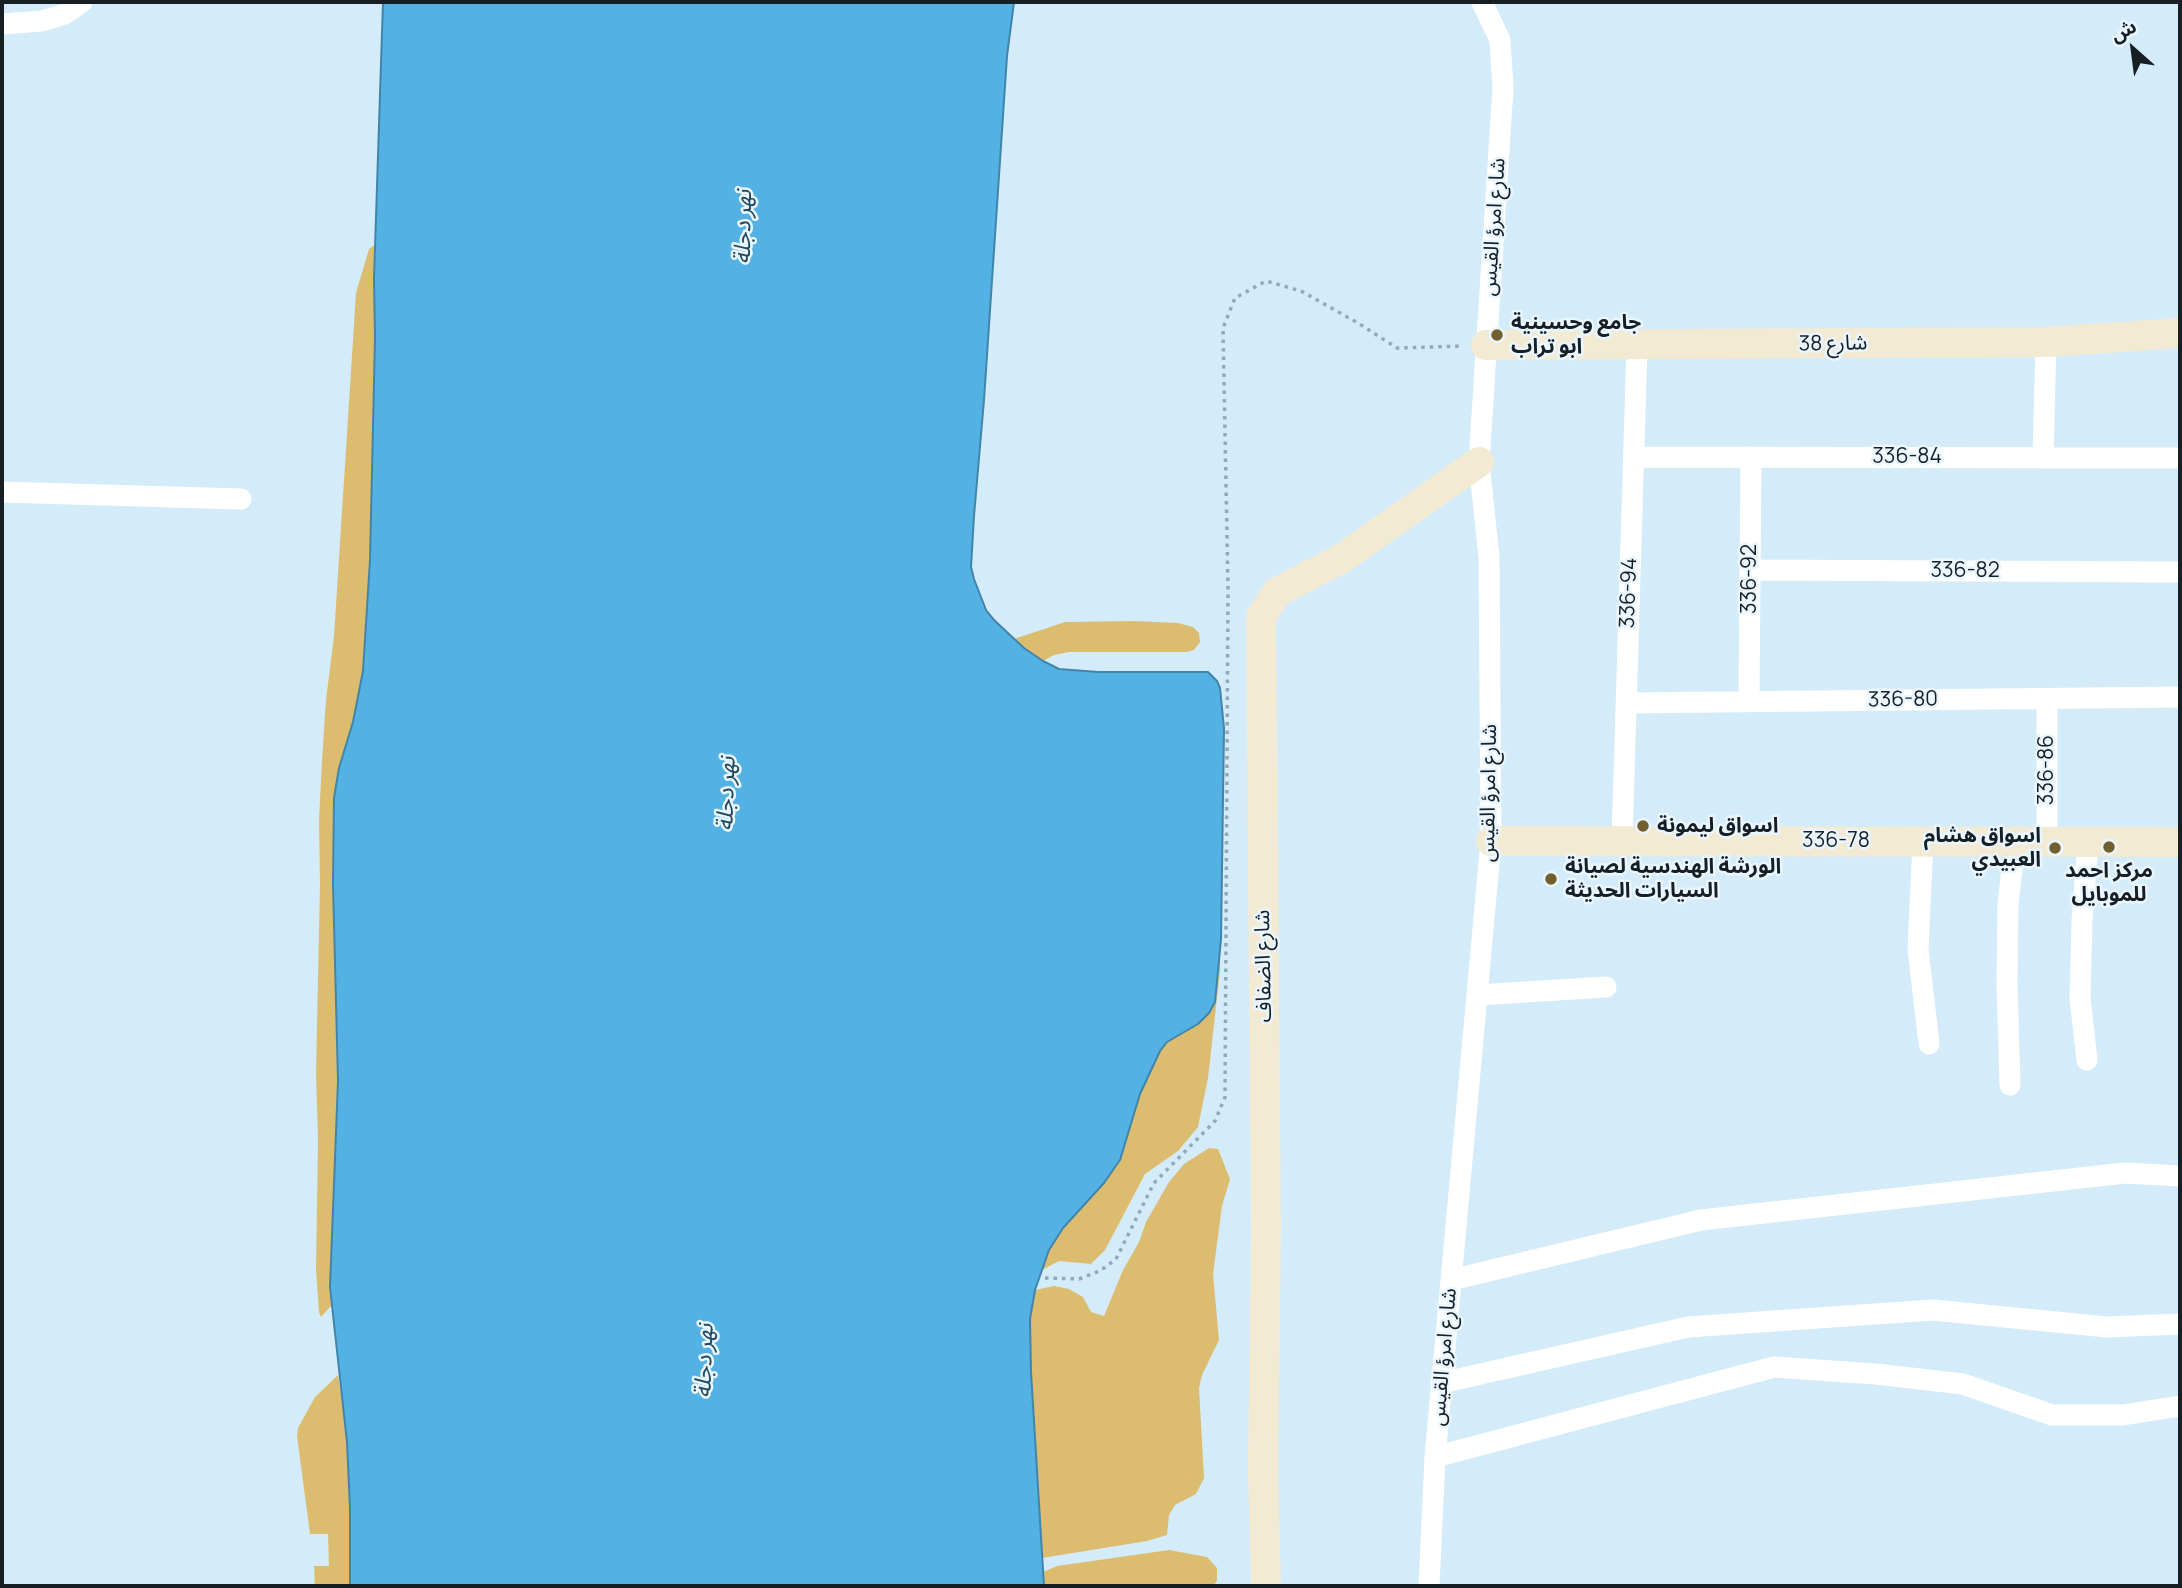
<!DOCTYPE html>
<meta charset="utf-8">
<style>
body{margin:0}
#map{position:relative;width:2182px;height:1588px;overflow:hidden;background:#d4ebf9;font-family:Manrope,"Noto Sans Arabic",sans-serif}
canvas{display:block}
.frame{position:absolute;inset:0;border:4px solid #171f24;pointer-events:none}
.north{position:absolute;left:2098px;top:14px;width:70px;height:70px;-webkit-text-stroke:5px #e9f6ff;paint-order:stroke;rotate:332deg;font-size:19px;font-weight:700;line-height:28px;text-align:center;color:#171f24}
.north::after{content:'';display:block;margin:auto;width:24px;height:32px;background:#171f24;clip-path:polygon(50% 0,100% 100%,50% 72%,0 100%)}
</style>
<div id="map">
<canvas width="2182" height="1588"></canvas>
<div class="frame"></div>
<div class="north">ش</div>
</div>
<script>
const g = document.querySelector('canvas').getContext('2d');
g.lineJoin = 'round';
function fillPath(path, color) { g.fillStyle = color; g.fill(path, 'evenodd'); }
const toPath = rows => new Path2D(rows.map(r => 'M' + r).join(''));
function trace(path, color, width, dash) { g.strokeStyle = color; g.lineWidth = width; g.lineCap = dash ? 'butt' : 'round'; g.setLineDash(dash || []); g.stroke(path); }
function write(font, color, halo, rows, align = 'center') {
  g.font = font + ' Manrope,"Noto Sans Arabic",sans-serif'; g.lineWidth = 5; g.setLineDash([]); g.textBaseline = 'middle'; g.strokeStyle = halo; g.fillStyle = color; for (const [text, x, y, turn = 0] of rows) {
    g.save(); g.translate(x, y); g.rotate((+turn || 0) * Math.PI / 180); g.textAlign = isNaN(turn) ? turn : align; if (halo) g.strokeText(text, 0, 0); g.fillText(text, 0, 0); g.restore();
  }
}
fillPath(toPath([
 [1014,2,1007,56,984,400,974,516,971,567,974,579,986,610,1014,639,1065,622,1134,621,1178,623,1193,627,1199,633,1200,642,1194,650,1187,652,1069,652,1054,655,1043,661,1059,669,1098,672,1208,672,1217,681,1220,688,1224,728,1220,971,1208,1078,1198,1127,1178,1151,1145,1174,1105,1250,1091,1264,1059,1261,1042,1270,1035,1290,1054,1286,1069,1289,1083,1297,1091,1312,1104,1316,1123,1270,1139,1242,1146,1222,1169,1182,1184,1164,1209,1148,1218,1149,1230,1179,1222,1206,1213,1274,1219,1340,1202,1375,1199,1388,1204,1478,1196,1494,1175,1505,1169,1515,1167,1535,1147,1541,1042,1558,1031,1372,1030,1319,1035,1290,941,364],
 [376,244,384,246,372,643,364,652,346,915,335,1157,341,1165,339,1297,321,1317,319,1312,316,1270,318,1140,316,1073,320,884,319,821,322,760,326,700,334,636,356,293,369,249],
 [338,1375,342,1403,353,1415,350,1586,315,1586,314,1566,329,1566,328,1534,310,1534,297,1436,298,1428,315,1397],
 [1169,1550,1207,1557,1217,1568,1217,1581,1213,1586,1045,1586,1044,1584,1043,1572,1057,1566]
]), '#dcbd70');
const water = toPath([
 [383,2,1014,2,1007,56,984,400,974,516,971,567,974,579,986,610,994,620,1024,648,1043,661,1059,669,1098,672,1208,672,1217,681,1220,688,1224,728,1221,939,1215,1002,1209,1013,1198,1024,1167,1042,1160,1051,1140,1094,1120,1160,1104,1183,1063,1228,1049,1250,1035,1290,1030,1319,1031,1372,1044,1586,350,1586,350,1508,347,1442,330,1287,338,1081,333,884,334,798,339,768,353,722,363,671,370,560,375,337,374,279,383,2]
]);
fillPath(water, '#53b1e4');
trace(water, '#4185aa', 2);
trace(toPath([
 [1045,1278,1079,1279,1100,1271,1116,1259,1154,1183,1215,1121,1225,1097,1228,587,1223,328,1235,298,1266,281,1301,291,1358,323,1397,348,1463,346]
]), '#96a8b3', 3.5, [3.5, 5]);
trace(toPath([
 [2,24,42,21,65,14,82,2],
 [1634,457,2180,458],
 [2043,458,2046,342],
 [2,492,241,499],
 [1750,570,2180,572],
 [1749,701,1751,457],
 [1626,703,2180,697],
 [1622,841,1637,345],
 [1923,841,1918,949,1929,1044],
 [2047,842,2047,699],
 [1477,995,1606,987],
 [2087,1060,2080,998,2082,920,2088,842],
 [2010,1085,2007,984,2008,904,2015,842],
 [1451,1280,1701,1220,2125,1173,2180,1176],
 [1441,1383,1688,1327,1933,1310,2107,1327,2180,1324],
 [1435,1457,1774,1367,1876,1374,1963,1384,2052,1415,2123,1415,2180,1406],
 [1429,1586,1435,1457,1491,841,1489,557,1479,462,1503,88,1500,40,1482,2]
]), '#fff', 21);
trace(toPath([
 [1486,345,2046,342,2180,333],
 [1491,841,2180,842],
 [1266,1586,1263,1468,1266,1232,1261,617,1277,592,1341,559,1479,462]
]), '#f3ead4', 30);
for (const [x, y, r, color] of [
 [1497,335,7,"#725f2e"],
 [1643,826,7,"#725f2e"],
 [2109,847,7,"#725f2e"],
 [2055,848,7,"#725f2e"],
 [1551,879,7,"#725f2e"]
]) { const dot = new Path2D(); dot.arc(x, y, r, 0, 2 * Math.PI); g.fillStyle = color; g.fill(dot); trace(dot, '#e9f6ff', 2.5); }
write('21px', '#171f24', '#e9f6ff', [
 ["شارع امرؤ القيس",1494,227,-86],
 ["شارع 38",1833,344,-1],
 ["336-84",1907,457],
 ["336-82",1965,571],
 ["336-92",1750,579,-90],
 ["336-94",1629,593,-88],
 ["336-80",1903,700,-1],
 ["336-86",2047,770,-90],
 ["شارع امرؤ القيس",1489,793,-89],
 ["336-78",1836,841],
 ["شارع الضفاف",1264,966,-91],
 ["شارع امرؤ القيس",1444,1357,-85]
]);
write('bold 21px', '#171f24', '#e9f6ff', [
 ["جامع وحسينية",1511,323],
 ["ابو تراب",1511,347],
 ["اسواق ليمونة",1657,826],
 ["اسواق هشام",2041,836,"right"],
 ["العبيدي",2041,860,"right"],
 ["الورشة الهندسية لصيانة",1565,867],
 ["السيارات الحديثة",1565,891],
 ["مركز احمد",2109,871,"center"],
 ["للموبايل",2109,895,"center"]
], 'left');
write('italic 23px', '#22495f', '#e9f6ff', [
 ["نهر دجلة",744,227,-89],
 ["نهر دجلة",727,794,-88],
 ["نهر دجلة",705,1361,-88]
]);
</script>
